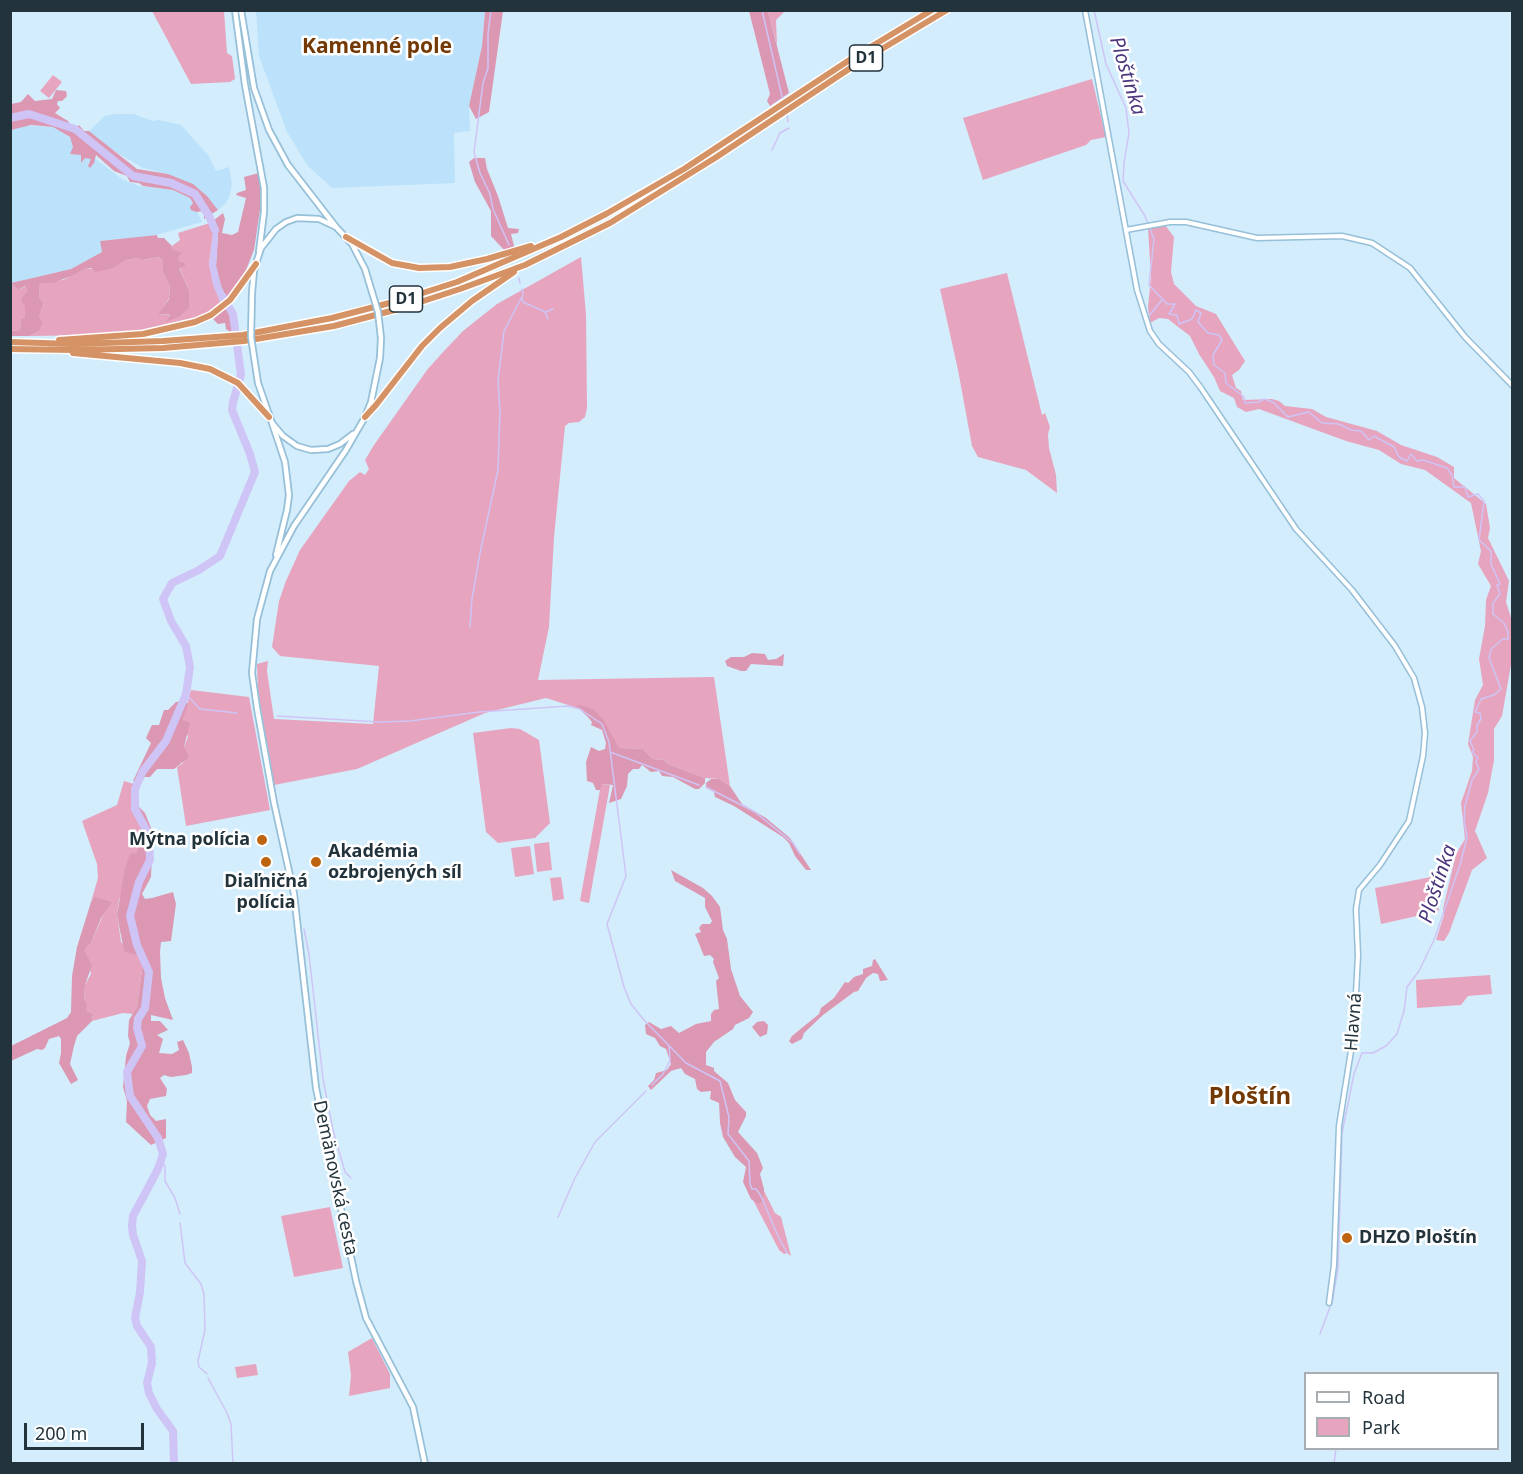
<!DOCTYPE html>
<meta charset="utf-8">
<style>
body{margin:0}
#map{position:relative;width:1523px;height:1474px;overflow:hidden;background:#d3edfc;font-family:"Noto Sans",sans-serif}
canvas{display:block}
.frame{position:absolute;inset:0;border:12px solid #22333c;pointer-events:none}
.legend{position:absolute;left:1304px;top:1372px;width:195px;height:78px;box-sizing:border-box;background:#fff;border:2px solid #a7adb1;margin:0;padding:8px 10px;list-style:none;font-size:18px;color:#22333c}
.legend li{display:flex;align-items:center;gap:12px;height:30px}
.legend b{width:30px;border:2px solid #a7adb1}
.scale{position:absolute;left:24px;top:1423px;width:120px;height:27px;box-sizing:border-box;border:3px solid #22333c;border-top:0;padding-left:8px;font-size:18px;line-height:21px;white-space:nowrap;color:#22333c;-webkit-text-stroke:4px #fff;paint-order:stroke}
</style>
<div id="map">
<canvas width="1523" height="1474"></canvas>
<div class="frame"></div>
<ul class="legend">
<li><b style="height:8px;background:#fff"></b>Road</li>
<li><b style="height:16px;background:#e7a4be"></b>Park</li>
</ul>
<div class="scale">200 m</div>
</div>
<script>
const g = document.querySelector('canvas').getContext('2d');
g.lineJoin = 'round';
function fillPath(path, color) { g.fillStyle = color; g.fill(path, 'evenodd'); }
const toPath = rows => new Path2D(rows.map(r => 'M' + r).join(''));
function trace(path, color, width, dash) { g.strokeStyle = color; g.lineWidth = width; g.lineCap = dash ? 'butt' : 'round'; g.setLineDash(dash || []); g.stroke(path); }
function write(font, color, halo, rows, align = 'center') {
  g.font = font + ' "Noto Sans",sans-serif'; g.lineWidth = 5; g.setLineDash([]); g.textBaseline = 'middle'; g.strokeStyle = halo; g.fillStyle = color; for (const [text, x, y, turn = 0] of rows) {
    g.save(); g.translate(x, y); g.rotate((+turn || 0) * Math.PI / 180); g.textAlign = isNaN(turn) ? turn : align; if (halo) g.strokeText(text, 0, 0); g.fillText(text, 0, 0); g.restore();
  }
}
fillPath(toPath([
 [256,11,485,11,482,46,469,106,470,131,454,133,455,183,332,188,307,165,287,132,259,56],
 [114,114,133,114,153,121,159,120,181,125,208,155,216,171,229,167,232,184,229,197,225,204,218,210,207,196,168,174,143,168,111,149,89,131,105,116],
 [11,125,53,127,83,146,83,149,123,180,139,186,173,190,190,198,202,222,149,237,100,241,102,252,71,269,11,283]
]), '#bbe2fa');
fillPath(toPath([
 [152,11,224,11,227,53,232,56,235,79,230,82,191,84],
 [768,11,785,11,776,20,777,45],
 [53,75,62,82,49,98,40,91],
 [1092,79,1106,137,1091,140,1086,145,983,180,963,118],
 [210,223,213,234,209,264,214,285,221,304,209,312,191,322,146,332,97,335,30,336,39,331,39,316,44,303,39,297,40,282,63,280,85,269,114,268,124,260,138,258,143,260,159,257,163,261,163,272,170,287,169,298,159,315,165,314,170,316,167,321,189,290,179,267,184,262,179,261,173,250,172,246,180,240,178,233],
 [1165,225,1174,237,1171,272,1174,284,1196,306,1216,314,1245,361,1239,370,1232,375,1236,388,1241,391,1243,400,1272,399,1279,401,1285,406,1312,409,1326,417,1377,431,1401,445,1437,457,1454,467,1454,478,1486,504,1490,528,1488,538,1509,581,1506,602,1512,621,1512,659,1502,716,1494,729,1494,760,1488,793,1475,831,1487,858,1472,870,1449,933,1444,941,1436,940,1444,915,1443,909,1456,854,1465,839,1461,803,1472,771,1473,757,1468,744,1475,700,1483,685,1479,659,1485,626,1486,600,1491,586,1478,564,1481,551,1471,503,1425,470,1401,464,1379,450,1346,441,1259,409,1246,412,1237,407,1234,398,1220,391,1214,377,1199,354,1190,336,1168,319,1159,318,1150,323,1148,307,1151,277,1148,228],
 [581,257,586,315,587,408,585,417,579,422,569,423,565,426,554,537,549,627,538,680,714,677,730,786,719,779,705,778,668,764,664,760,653,759,643,749,617,748,593,713,546,698,485,713,357,769,274,785,258,691,257,664,268,661,267,671,274,719,373,724,379,666,280,656,272,647,279,601,286,581,300,550,349,481,360,472,365,475,369,469,365,460,374,445,427,370,444,351,463,331,497,304],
 [1007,273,1042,415,1045,413,1050,427,1048,434,1049,448,1056,475,1057,493,1026,470,978,457,972,446,958,370,940,289],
 [11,283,18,290,26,286,28,290,25,317,21,319,20,330,11,331],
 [191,690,249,697,270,810,186,826,177,767,183,763,184,747,188,737,183,720],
 [511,728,520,729,539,740,550,823,535,838,498,843,486,832,473,733],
 [124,781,134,784,133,808,134,815,140,823,139,846,119,900,117,915,121,942,129,951,139,956,142,969,137,1007,133,1014,123,1013,92,1021,93,1014,86,1010,84,1001,85,985,91,974,87,956,83,950,91,943,106,908,95,898,91,902,98,878,97,864,82,821,117,805],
 [601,784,610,785,589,903,580,901],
 [549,842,552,870,537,872,534,844],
 [530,846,534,874,515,877,511,848],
 [561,877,564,899,553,901,550,878],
 [1431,877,1439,911,1381,924,1375,888],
 [1490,975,1492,994,1468,996,1461,1005,1417,1008,1416,980],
 [763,1189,775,1213,781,1217,791,1256,787,1253,784,1254,779,1250,752,1198],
 [330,1207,343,1268,294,1277,281,1216],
 [372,1338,390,1374,390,1388,349,1396,351,1375,348,1352],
 [256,1364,258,1375,237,1378,235,1367]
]), '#e7a4be');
fillPath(toPath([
 [485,11,503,11,489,112,476,119,469,106,482,46],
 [749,11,768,11,789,93,770,106,767,101,770,94],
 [56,90,66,91,67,96,62,101,58,101,57,104,60,108,55,113,68,121,73,130,75,131,79,125,84,131,89,131,137,169,168,174,193,184,207,196,218,210,204,219,204,211,196,212,191,210,190,207,193,203,190,198,173,190,143,186,139,183,130,182,127,176,114,171,96,155,94,163,90,168,88,166,91,159,85,158,81,163,81,155,70,154,73,147,70,137,53,127,31,125,11,130,11,104,21,102,28,94,35,101,52,99],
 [474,158,485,158,487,169,498,196,508,228,519,229,518,233,511,234,515,250,506,252,491,236,491,211,475,182,469,162],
 [259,173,261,203,254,250,244,275,227,299,221,286,216,266,218,235,214,220,223,213,225,219,222,233,232,235,238,232,246,198,236,195,237,193,246,190,244,177],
 [157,235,158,238,164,238,172,246,173,250,182,253,178,257,179,261,184,262,185,266,179,268,189,290,189,308,180,316,166,322,170,315,165,314,158,315,169,299,170,287,163,272,163,261,159,257,142,260,138,258,125,260,114,268,95,272,92,268,85,269,74,275,53,283,40,283,39,297,44,303,39,316,42,323,39,331,30,336,11,336,11,331,20,330,21,319,25,317,25,306,21,300,28,290,25,286,18,290,11,283,71,269,102,252,100,241],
 [227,307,231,313,235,311,239,331,230,332,226,329,225,323,218,324,213,319],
 [752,653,765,654,768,660,776,659,784,654,783,666,751,664,746,671,741,671,727,666,725,661,731,657,744,657],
 [185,701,188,704,183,720,190,723,184,747,189,757,174,769,157,769,150,777,139,777,135,782,133,781,151,743,146,738,152,725,159,725,164,710,168,710,176,702],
 [580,705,593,709,603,719,619,748,643,749,653,759,664,760,668,764,705,778,705,783,699,789,695,789,673,777,662,776,659,771,651,772,642,765,639,769,633,769,628,774,627,786,621,799,609,803,613,785,602,784,600,790,596,790,593,783,587,781,586,762,591,747,599,751,605,749,606,743,602,730,591,725,592,722,587,716,576,706],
 [711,779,719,779,730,786,742,804,766,818,790,838,811,870,806,870,795,856,789,843,783,837,734,806,715,797,714,792,706,788,706,783],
 [137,805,145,813,153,833,151,877,142,894,145,899,152,898,173,892,176,904,171,941,161,942,160,952,161,978,165,998,173,1020,151,1015,151,1021,160,1021,168,1030,157,1035,163,1039,159,1053,172,1054,179,1050,177,1042,183,1040,189,1053,192,1067,192,1073,186,1075,171,1077,164,1075,160,1078,167,1089,166,1096,150,1099,147,1106,150,1115,156,1121,166,1119,166,1138,151,1145,126,1122,127,1101,123,1087,126,1056,130,1043,128,1036,129,1020,137,1007,142,969,139,956,124,951,117,915,125,868,130,854,136,853,139,846,140,823,134,815,133,808],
 [671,870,703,888,712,896,720,907,723,930,727,939,731,969,740,996,753,1012,749,1018,735,1025,733,1029,714,1042,706,1052,706,1065,714,1068,714,1071,728,1083,735,1100,746,1112,746,1116,738,1132,757,1153,763,1168,760,1174,764,1189,764,1195,761,1203,758,1204,751,1199,743,1182,746,1167,735,1157,723,1137,720,1123,719,1103,710,1099,711,1091,701,1092,697,1089,695,1079,685,1074,681,1068,671,1071,651,1090,648,1086,654,1080,656,1073,667,1070,671,1064,666,1049,660,1046,655,1038,646,1034,645,1025,649,1022,661,1029,671,1026,679,1033,696,1024,711,1021,711,1014,714,1010,719,1009,716,981,719,978,713,962,714,959,710,955,704,956,695,934,701,932,699,928,702,924,710,924,712,921,705,907,705,898,675,881],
 [95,897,112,902,101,918,91,943,84,950,92,965,85,985,84,1000,87,1005,86,1010,93,1014,92,1021,77,1036,74,1046,70,1064,78,1080,71,1084,59,1063,61,1053,61,1039,59,1036,49,1039,45,1048,42,1050,37,1049,11,1061,11,1046,67,1018,71,1012,72,976,77,947,91,902],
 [875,959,888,980,880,981,878,974,873,973,866,978,858,991,854,992,823,1015,804,1033,802,1039,792,1044,789,1041,792,1036,819,1014,821,1008,834,998,845,982,848,983,854,977,863,974,863,969,872,966,873,960],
 [764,1021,768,1025,767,1034,760,1037,752,1027,757,1022]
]), '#dc98b2');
fillPath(toPath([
 [214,220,218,235,216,266,221,286,227,299,221,304,213,285,209,264,213,234,210,223]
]), '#cfc4f6');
trace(toPath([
 [491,10,488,34,488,68,483,83,474,152,480,173,490,194,493,209,509,245],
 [762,10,783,101],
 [1094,10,1106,64,1126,108,1129,133,1124,163,1123,181,1145,216,1154,239,1149,285,1167,304,1175,304,1169,314,1177,315,1179,324,1192,319,1196,310,1201,313,1198,322,1208,333,1219,335,1222,340,1213,355,1214,365,1225,373,1226,383,1244,397,1245,403,1259,402,1264,399,1273,402,1288,417,1309,412,1322,423,1339,424,1351,430,1361,431,1369,440,1374,436,1394,447,1399,457,1407,461,1411,454,1417,461,1423,460,1447,468,1452,475,1454,487,1465,487,1468,497,1478,494,1484,501,1479,540,1491,551,1491,564,1500,584,1497,585,1500,594,1493,603,1493,614,1504,623,1508,632,1508,639,1503,639,1491,649,1489,658,1501,689,1494,695,1481,699,1475,712,1480,713,1481,719,1477,725,1477,732,1470,741,1474,750,1472,752,1478,758,1476,762,1479,769,1472,780,1465,806,1464,820,1467,837,1460,865,1434,940,1419,971,1407,987,1404,1011,1397,1034,1386,1046,1373,1053,1362,1053,1354,1074,1342,1133,1338,1268,1332,1303],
 [787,114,788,122],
 [772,150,780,133,789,128],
 [519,278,520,283],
 [522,289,523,294],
 [522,298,523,302,545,312,548,319],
 [546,312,553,309],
 [1148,317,1162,300],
 [470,627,472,599,480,553,498,470,500,411,498,381,504,331,523,295],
 [186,694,200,709,237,713],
 [277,716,380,722,410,721,479,712,568,706,580,709,602,724,609,742,626,876,607,924,624,987,631,1004,644,1020,686,1063,720,1081,729,1117,728,1134,749,1161,750,1184,752,1189,756,1189,761,1196,778,1236,787,1253],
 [610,752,699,785],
 [706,787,755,812,793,843,800,854],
 [304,929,309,954,323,1079,333,1130,345,1172,351,1178],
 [652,1085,663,1074,670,1061,669,1045],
 [162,1160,165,1167,165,1181,175,1198,180,1214],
 [558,1217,575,1178,595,1142,646,1091],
 [180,1223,185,1263,201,1284,204,1294,205,1330,198,1361,199,1367,207,1374],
 [1320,1334,1330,1307],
 [208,1378,227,1413,231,1424,233,1464],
 [1334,1464,1336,1448]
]), '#cfc4f6', 1.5);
trace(toPath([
 [10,118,29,114,75,129,133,176,171,183,195,194,209,216,215,230],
 [174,1464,173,1431,157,1409,149,1393,147,1383,152,1363,151,1347,137,1326,135,1318,140,1292,142,1261,133,1235,132,1226,133,1216,158,1169,163,1154,158,1138,130,1096,127,1072,142,1046,137,1028,138,1019,145,1008,149,972,137,945,130,916,139,882,150,860,149,835,135,809,135,789,143,771,166,741,186,694,190,667,186,646,171,621,163,599,172,583,199,570,220,556,255,472,250,454,232,410,233,402,241,375,233,314,223,297]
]), '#cfc4f6', 8);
const tertiary = toPath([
 [1085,10,1137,290,1150,331,1159,344,1189,372,1201,388,1296,529,1352,590,1395,646,1414,678,1422,707,1425,733,1423,756,1409,821,1380,865,1359,890,1356,909,1358,955,1354,1032,1339,1126,1334,1265,1329,1303],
 [1126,230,1170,222,1186,222,1257,238,1342,236,1372,243,1410,268,1465,337,1512,385]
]);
const secondary = toPath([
 [235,10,245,85,264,188,264,212,259,252],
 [241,10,254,88,269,130,288,165,336,227],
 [252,293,254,270,261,248,276,229,286,222,297,218,319,219,336,227,352,244,365,269],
 [380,358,371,402,365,417,346,450,294,526,270,571,257,619,252,673,257,708,274,803,294,894,316,1088,356,1281,366,1318,413,1407,425,1464],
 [258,383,272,423,283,436,297,446,311,450,328,449,340,444,353,434],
 [272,423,285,462,289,495,287,510,276,555]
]);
const motorway = toPath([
 [346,237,392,263,419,268,450,267,487,259,531,246],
 [59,340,143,334,195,322,211,315,230,300,256,264],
 [10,342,74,344,163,341,243,335,332,318,401,300,457,282,561,237,606,214,684,169,854,57,932,10],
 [10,349,74,350,163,348,244,341,334,326,402,308,460,289,525,265,610,223,715,158,855,65,947,10],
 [73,353,180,363,210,369,238,383,269,417],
 [365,417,376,405,422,346,440,328,472,301,514,272]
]);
trace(tertiary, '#96bfd8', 7);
trace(secondary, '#96bfd8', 8);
trace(motorway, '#fff', 9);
trace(tertiary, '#fff', 4);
trace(secondary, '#fff', 4.5);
trace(motorway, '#d49265', 6);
const secondaryBridge = toPath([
 [365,269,378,312,381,338,380,358],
 [252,293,251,337,258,383]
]);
trace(secondaryBridge, '#96bfd8', 8, []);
trace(secondaryBridge, '#fff', 4.5);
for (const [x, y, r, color] of [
 [262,840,6,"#be630e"],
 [266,862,6,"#be630e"],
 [316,862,6,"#be630e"],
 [1347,1238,6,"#be630e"]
]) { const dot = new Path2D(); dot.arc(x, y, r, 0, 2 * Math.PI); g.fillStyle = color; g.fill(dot); trace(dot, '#fff', 2); }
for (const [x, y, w] of [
 [866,58,33],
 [406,299,33]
]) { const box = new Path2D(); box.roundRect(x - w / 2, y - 13, w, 26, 4.5); g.fillStyle = '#fff'; g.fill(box); trace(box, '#22333c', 1.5); }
write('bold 16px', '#22333c', null, [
 ["D1",866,58],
 ["D1",406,299]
]);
write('bold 18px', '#22333c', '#fff', [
 ["Mýtna polícia",250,840,"right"],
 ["Akadémia",328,852],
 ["ozbrojených síl",328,873],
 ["Diaľničná",266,882,"center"],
 ["polícia",266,903,"center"],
 ["DHZO Ploštín",1359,1238]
], 'left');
write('18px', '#22333c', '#fff', [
 ["Hlavná",1354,1022,-86],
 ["Demänovská cesta",335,1178,78]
]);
write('italic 20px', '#4c367e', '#fff', [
 ["Ploštínka",1127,76,73],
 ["Ploštínka",1438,884,-72]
]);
write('bold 21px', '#733904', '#fff', [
 ["Kamenné pole",377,47]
]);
write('bold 24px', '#733904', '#fff', [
 ["Ploštín",1250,1097]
]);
</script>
